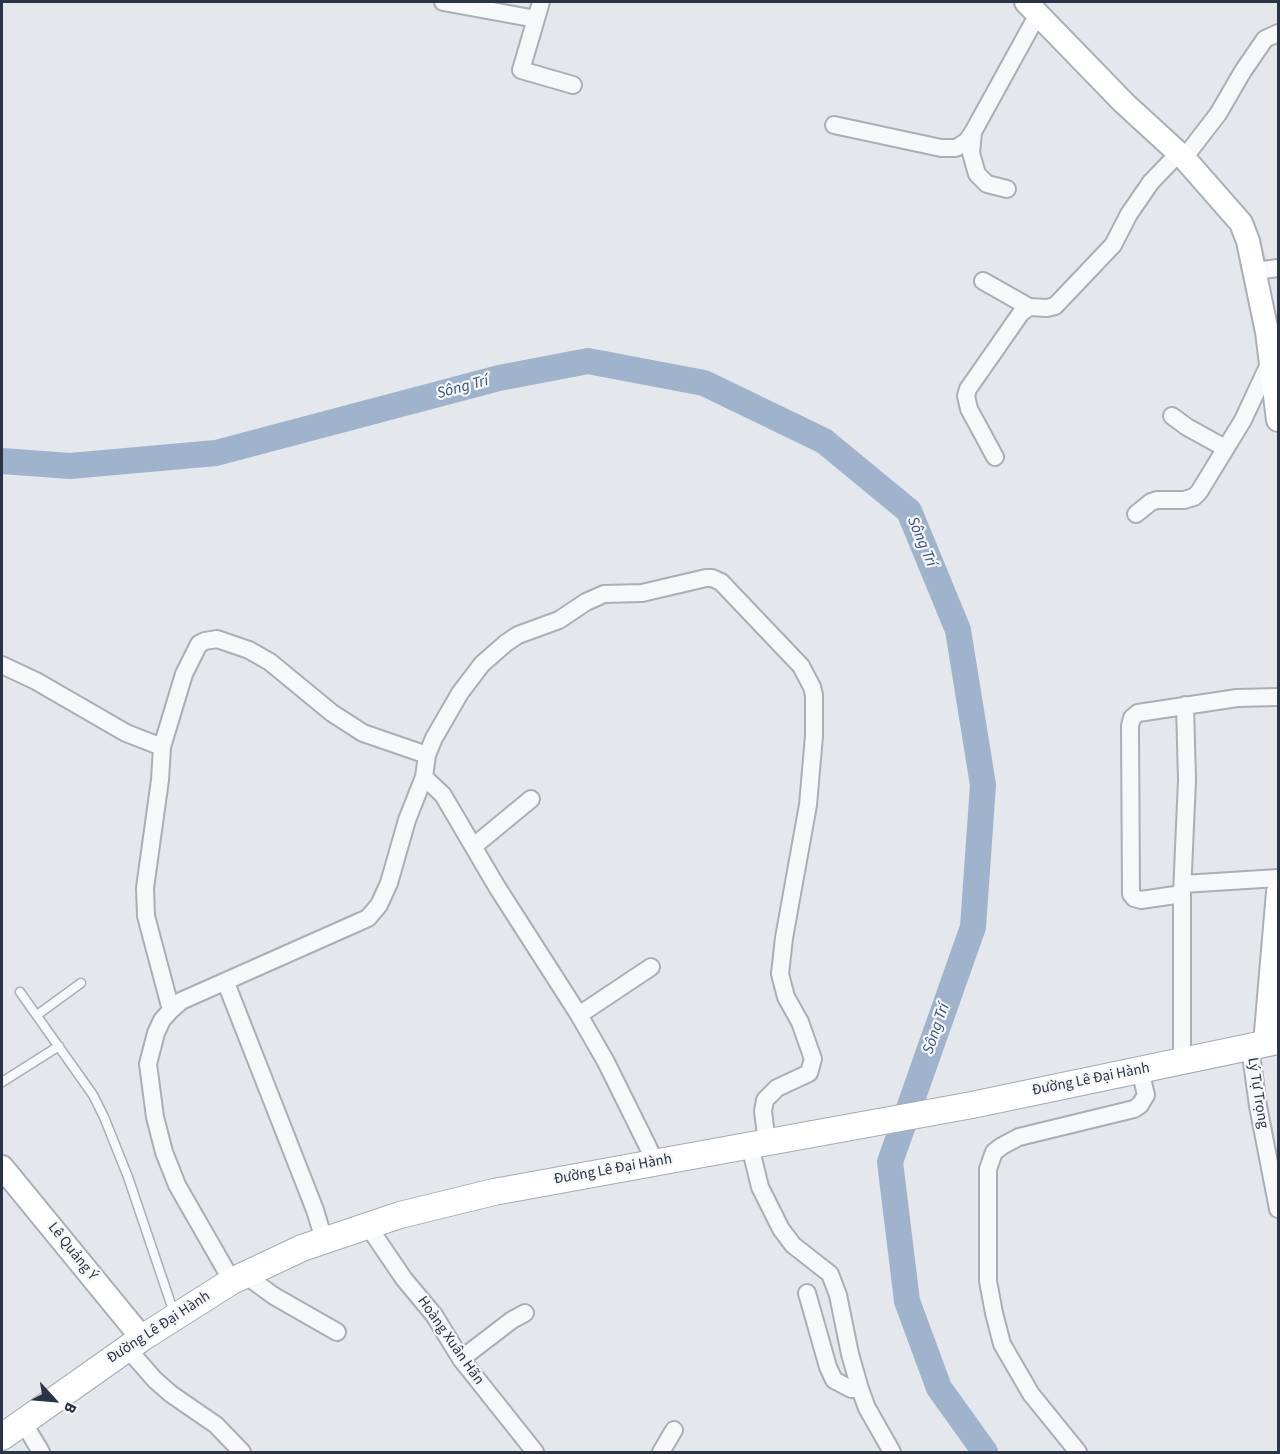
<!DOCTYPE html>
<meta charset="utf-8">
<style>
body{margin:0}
#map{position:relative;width:1280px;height:1454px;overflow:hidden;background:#e4e7ec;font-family:"Source Sans 3",sans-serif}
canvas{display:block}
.frame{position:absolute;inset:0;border:3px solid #2b3445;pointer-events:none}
.north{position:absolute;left:24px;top:1370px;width:60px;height:60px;-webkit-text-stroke:4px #f4f6f9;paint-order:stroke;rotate:116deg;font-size:16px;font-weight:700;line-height:24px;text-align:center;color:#2b3445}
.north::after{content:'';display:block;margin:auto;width:21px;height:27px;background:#2b3445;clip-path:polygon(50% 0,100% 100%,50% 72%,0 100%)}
</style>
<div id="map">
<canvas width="1280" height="1454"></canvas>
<div class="frame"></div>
<div class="north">B</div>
</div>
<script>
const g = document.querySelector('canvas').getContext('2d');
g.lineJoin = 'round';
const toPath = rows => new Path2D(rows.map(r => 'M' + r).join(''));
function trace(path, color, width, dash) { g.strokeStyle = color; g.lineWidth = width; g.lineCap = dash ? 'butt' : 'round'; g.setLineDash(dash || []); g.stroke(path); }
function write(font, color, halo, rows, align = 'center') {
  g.font = font + ' "Source Sans 3",sans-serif'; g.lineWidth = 4.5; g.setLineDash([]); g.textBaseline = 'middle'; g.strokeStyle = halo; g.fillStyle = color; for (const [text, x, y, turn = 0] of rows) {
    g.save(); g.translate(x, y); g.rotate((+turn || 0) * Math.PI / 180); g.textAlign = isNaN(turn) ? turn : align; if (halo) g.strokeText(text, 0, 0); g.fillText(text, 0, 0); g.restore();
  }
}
trace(toPath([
 [2,461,70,466,216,453,499,378,588,361,704,383,824,441,909,511,958,630,983,785,973,927,890,1162,907,1301,939,1388,985,1452]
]), '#9fb4cc', 26);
const lane = toPath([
 [20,992,93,1095,104,1117,128,1177,174,1313],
 [37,1015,81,983],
 [2,1082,59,1046]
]);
const street = toPath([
 [443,2,536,19],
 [541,2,521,70,573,85],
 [834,125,941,148,956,148,961,145,967,141,973,132,1038,14],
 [973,132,971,153,977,174,987,184,1007,189],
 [1184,158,1218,114,1243,71,1265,39,1278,33],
 [1255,271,1278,268],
 [983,281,1029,307],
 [1172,416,1187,427,1225,448],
 [995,457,969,409,966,396,968,389,1021,313,1029,307,1047,308,1055,306,1113,245,1129,214,1151,182,1179,153],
 [1136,514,1151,502,1157,500,1184,500,1194,497,1199,492,1243,420,1270,362],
 [2,665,36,681,126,733,162,747],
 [424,777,443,795,497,887,579,1015,606,1062,656,1163],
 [474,846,531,799],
 [1183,884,1278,878],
 [1182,894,1141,900,1134,898,1131,894,1130,726,1132,718,1138,713,1237,698,1278,697],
 [226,983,315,1210,324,1240],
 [171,1010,146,916,145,888,160,780,162,747,184,674,199,644,205,641,217,639,249,650,270,662,332,713,363,733,427,755],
 [579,1015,651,967],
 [1250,1047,1258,1106,1278,1209],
 [1182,1062,1182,894,1187,780,1185,705],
 [750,1146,760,1187,781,1229,793,1245,830,1274,838,1295,850,1354,860,1389,867,1408,892,1452],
 [368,1226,404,1279,434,1315,461,1359,535,1452],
 [245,1275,274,1296,337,1332],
 [232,1281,177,1185,164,1152,155,1117,148,1064,156,1033,162,1020,171,1010,181,1001,368,918,379,905,389,883,407,820,424,777,427,755,434,738,460,693,482,664,506,643,518,635,559,620,586,602,604,594,642,593,706,578,712,578,721,582,801,666,812,687,814,695,814,736,808,805,784,938,780,974,786,997,800,1022,813,1059,809,1073,777,1088,765,1100,763,1111,767,1143],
 [807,1293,828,1367,834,1380,851,1389,860,1389],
 [127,1348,155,1380,171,1394,216,1425,242,1452],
 [461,1359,512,1320,525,1313],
 [23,1422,41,1452],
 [661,1452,674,1430],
 [1078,1452,1031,1394,1002,1344,994,1313,988,1281,988,1169,994,1152,1002,1146,1019,1137,1134,1109,1140,1105,1146,1095,1140,1070]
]);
const secondary = toPath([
 [1026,2,1124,103,1184,158,1241,223,1248,241,1267,332,1278,420],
 [1265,1044,1278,892],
 [2,1167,142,1338]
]);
const primary = toPath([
 [2,1437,142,1338,232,1281,302,1248,400,1215,494,1192,972,1105,1278,1041]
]);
trace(lane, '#a9aeb7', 11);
trace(street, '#a9aeb7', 20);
trace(secondary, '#a9aeb7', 26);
trace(primary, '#a3abb8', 28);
trace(lane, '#f7f8fa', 8);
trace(street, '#f7f8fa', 16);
trace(secondary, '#fff', 22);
trace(primary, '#fff', 26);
write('15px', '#2b3445', '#f4f6f9', [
 ["Đường Lê Đại Hành",1091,1080,-11],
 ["Lý Tự Trọng",1257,1093,81],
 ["Đường Lê Đại Hành",613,1170,-10],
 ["Lê Quảng Ý",72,1252,51],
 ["Đường Lê Đại Hành",159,1328,-33],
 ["Hoàng Xuân Hãn",450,1341,55]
]);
write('italic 16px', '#34527a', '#f4f6f9', [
 ["Sông Trí",463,388,-15],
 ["Sông Trí",921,542,67],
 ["Sông Trí",937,1029,-71]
]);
</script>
